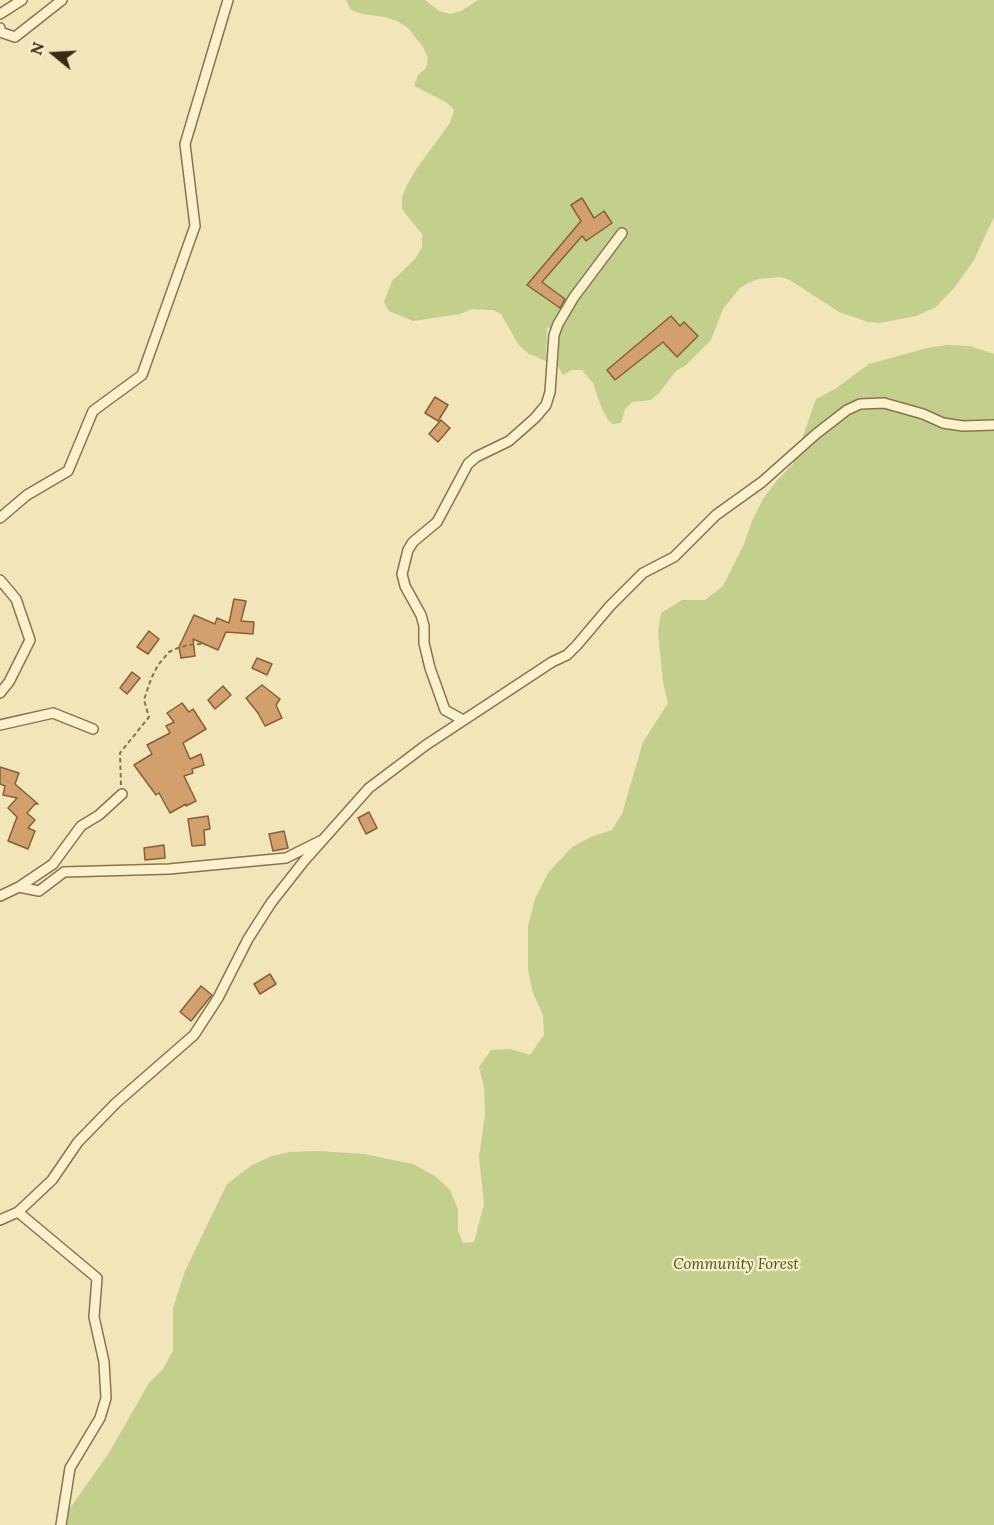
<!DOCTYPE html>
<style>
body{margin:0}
#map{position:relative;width:994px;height:1525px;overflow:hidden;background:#f1e5b9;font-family:Lora,serif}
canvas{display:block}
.north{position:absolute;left:24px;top:24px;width:60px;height:60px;-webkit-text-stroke:4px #f8eec9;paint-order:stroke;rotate:288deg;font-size:16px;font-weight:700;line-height:24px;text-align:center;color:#362a19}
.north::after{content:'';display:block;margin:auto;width:21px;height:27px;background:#362a19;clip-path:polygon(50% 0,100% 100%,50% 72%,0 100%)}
</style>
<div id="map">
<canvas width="994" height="1525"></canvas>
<div class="north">N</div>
</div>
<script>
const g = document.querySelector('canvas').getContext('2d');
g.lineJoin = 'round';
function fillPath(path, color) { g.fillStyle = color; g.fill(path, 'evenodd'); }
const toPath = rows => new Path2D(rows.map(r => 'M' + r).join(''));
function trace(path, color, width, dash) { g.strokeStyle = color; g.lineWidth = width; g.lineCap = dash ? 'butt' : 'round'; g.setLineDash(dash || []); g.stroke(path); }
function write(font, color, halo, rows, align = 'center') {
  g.font = font + ' Lora,serif'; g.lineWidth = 4.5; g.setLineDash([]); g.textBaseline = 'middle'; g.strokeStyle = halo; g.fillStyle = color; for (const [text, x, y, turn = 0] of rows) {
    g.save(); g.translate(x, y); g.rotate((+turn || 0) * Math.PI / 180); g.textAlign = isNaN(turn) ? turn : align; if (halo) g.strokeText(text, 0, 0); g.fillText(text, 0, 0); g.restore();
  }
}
fillPath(toPath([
 [346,0,425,0,439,11,450,14,461,11,478,0,994,0,994,217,974,260,955,287,936,307,916,316,880,323,868,322,839,312,790,280,781,277,758,279,748,283,740,288,723,309,711,340,686,365,676,371,659,393,651,400,632,402,625,409,621,423,613,424,608,420,602,409,593,383,582,370,572,370,563,375,558,366,559,338,547,326,546,361,529,354,518,344,501,314,493,310,472,309,460,314,413,321,389,311,384,302,392,281,415,259,422,247,422,234,402,209,402,198,406,187,417,168,450,123,454,110,446,102,414,86,418,75,426,68,428,58,423,47,408,28,397,21,385,17,362,14,351,10],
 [947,345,970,346,994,354,994,1525,58,1525,109,1453,149,1383,163,1369,173,1351,173,1308,185,1271,227,1184,252,1165,272,1156,290,1152,318,1151,364,1154,413,1164,435,1176,450,1190,458,1209,458,1231,463,1243,474,1242,484,1204,479,1157,485,1114,484,1087,479,1067,491,1050,510,1049,530,1055,544,1035,543,1015,533,993,528,970,528,926,535,899,548,873,572,847,593,836,612,830,622,814,643,742,668,703,663,682,658,632,661,613,682,600,705,600,723,586,744,544,752,521,763,499,778,479,793,464,816,399,835,389,869,364,927,348]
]), '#c2cf8d');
const building = toPath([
 [582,198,594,218,604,211,612,223,586,241,582,236,542,282,565,299,560,308,527,285,581,221,571,205,582,198],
 [671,316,680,326,684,322,698,336,677,357,663,342,615,380,607,370,671,316],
 [435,397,448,405,438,421,425,413,435,397],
 [441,420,450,428,438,442,429,434,441,420],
 [234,599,246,601,241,621,254,622,253,634,226,632,218,650,193,639,195,656,181,658,179,647,194,615,215,624,217,618,229,623,234,599],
 [149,631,159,639,148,654,137,647,149,631],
 [257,658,272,664,267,675,252,668,257,658],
 [132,672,140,678,127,694,120,688,132,672],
 [262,685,280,699,276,705,282,718,265,726,258,713,246,698,262,685],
 [223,686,231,695,215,709,208,700,223,686],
 [182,703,189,712,193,709,206,729,183,743,190,759,201,754,204,765,192,769,193,773,184,776,196,801,186,806,186,804,170,813,159,793,156,795,134,765,152,754,147,745,170,733,166,726,174,722,167,713,182,703],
 [0,767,19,773,15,784,38,804,35,804,27,813,35,820,28,828,35,831,28,849,8,841,17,817,8,808,17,798,3,795,5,786,0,784,0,767],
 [369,812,377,828,366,834,358,818,369,812],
 [208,816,210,829,204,830,205,845,192,846,188,819,208,816],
 [284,831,288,848,273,851,269,834,284,831],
 [164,845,165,858,145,860,144,848,164,845],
 [270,974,276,984,260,994,254,984,270,974],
 [201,986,212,995,191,1021,180,1012,201,986]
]);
fillPath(building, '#d2a06c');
trace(building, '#895f37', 1.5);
const minor = toPath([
 [0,14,22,0],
 [0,28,0,32,15,37,62,0],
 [0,518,27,495,68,471,93,411,142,375,195,226,185,144,228,0],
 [0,580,16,599,30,640,9,682,0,693],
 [463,720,445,710,430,668,424,643,424,626,421,615,405,586,402,574,408,550,413,542,437,522,468,464,476,457,509,441,535,418,546,405,550,392,554,335,558,324,574,297,622,233],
 [0,725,53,713,93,729],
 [19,887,53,864,81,826,99,815,122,794],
 [0,896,19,887,39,891,64,872,169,869,286,858,320,841],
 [18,1212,97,1278,94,1317,104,1362,106,1398,100,1418,70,1468,61,1525],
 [0,1220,18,1212,52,1180,78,1142,116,1103,194,1035,218,998,248,939,271,903,304,861,369,788,426,745,552,662,567,655,577,645,610,606,643,573,674,557,716,515,762,482,816,434,847,410,860,404,884,403,923,414,943,423,963,426,994,425]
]);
trace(minor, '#887453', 12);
trace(toPath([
 [121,785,120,753,149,717,144,700,151,679,158,665,169,652,178,648,188,645,202,644,204,646]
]), '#887453', 2, [4.5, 3]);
trace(minor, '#fbf2cd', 9);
write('italic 15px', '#42541e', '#f8eec9', [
 ["Community Forest",736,1265]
]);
</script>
